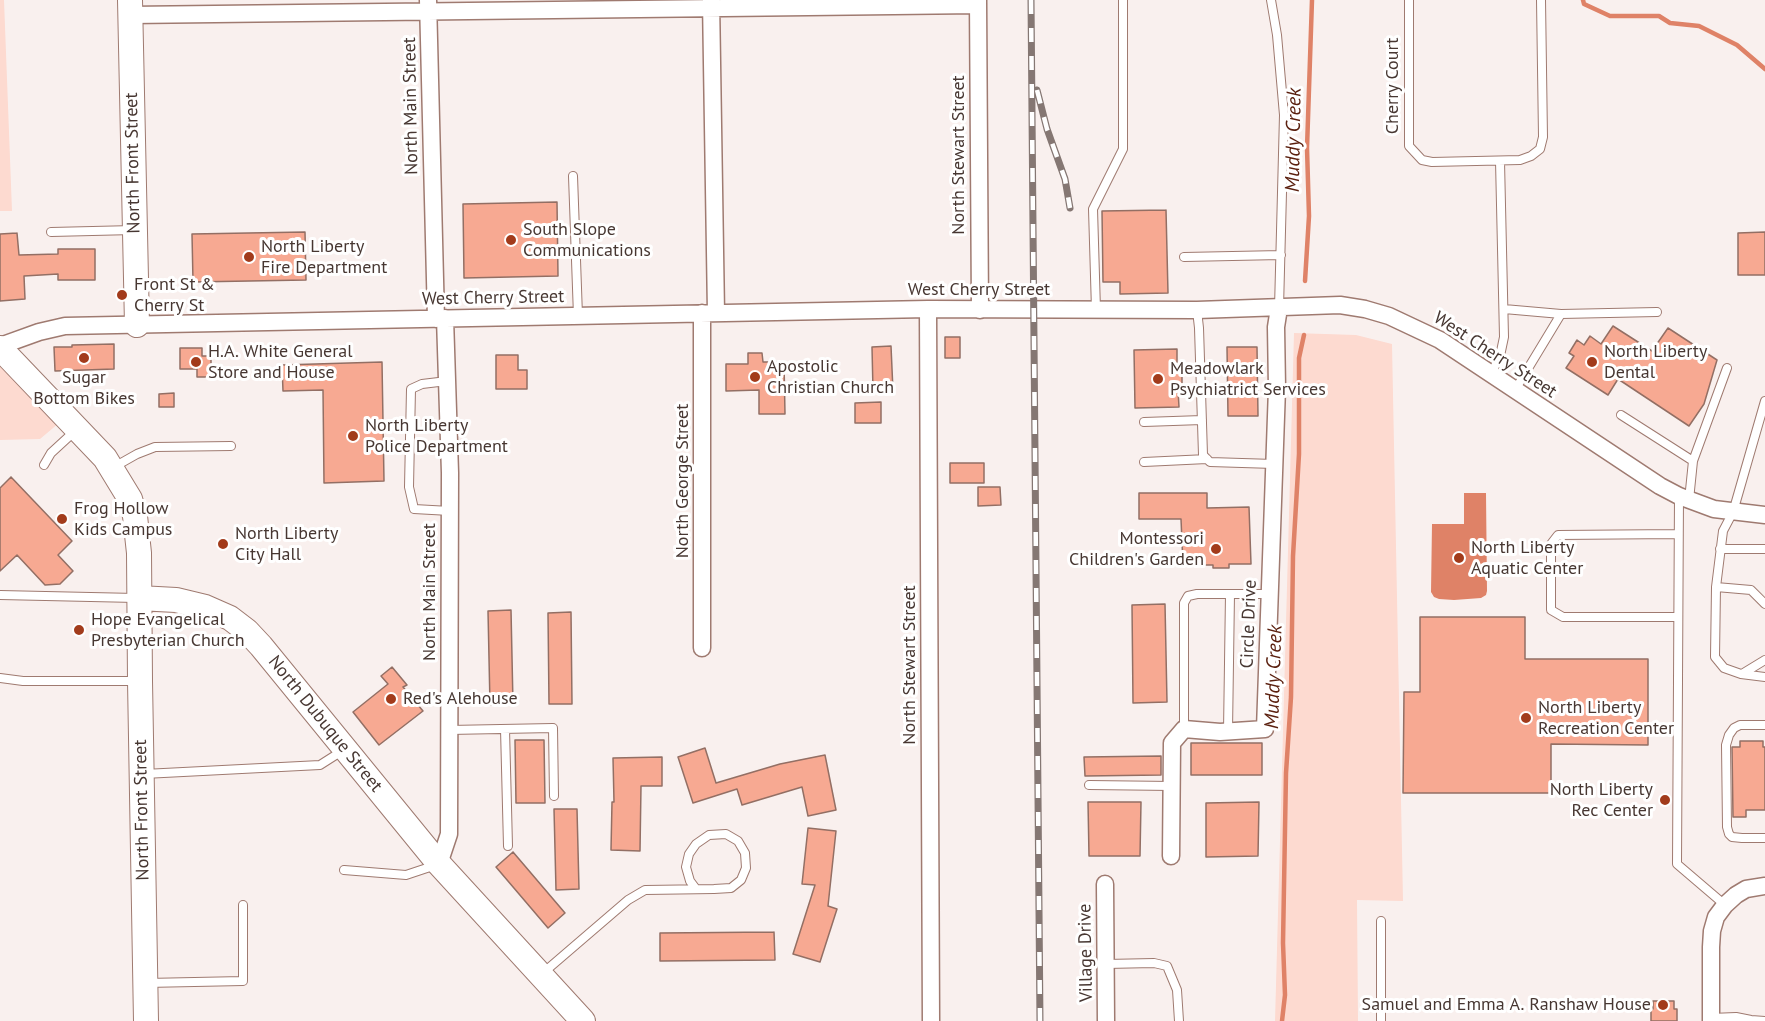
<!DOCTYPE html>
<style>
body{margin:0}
canvas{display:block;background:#f9f0ee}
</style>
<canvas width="1765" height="1021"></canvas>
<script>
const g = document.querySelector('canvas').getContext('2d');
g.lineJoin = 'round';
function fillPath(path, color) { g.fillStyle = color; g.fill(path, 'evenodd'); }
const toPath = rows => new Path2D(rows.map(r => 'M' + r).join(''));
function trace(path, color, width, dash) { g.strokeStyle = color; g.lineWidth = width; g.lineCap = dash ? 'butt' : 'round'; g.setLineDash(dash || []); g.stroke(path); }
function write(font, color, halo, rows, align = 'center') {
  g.font = font + ' "PT Sans",sans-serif'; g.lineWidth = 6; g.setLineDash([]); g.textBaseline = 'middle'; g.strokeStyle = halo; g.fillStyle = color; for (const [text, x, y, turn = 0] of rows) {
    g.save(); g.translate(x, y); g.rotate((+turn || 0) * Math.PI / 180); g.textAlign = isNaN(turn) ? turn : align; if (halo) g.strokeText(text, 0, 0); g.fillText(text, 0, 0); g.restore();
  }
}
fillPath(toPath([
 [0,0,4,0,12,211,0,211],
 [1294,333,1356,335,1392,344,1403,901,1357,900,1358,1021,1275,1021],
 [0,362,59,423,40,439,0,440]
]), '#fddad0');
fillPath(toPath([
 [1464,493,1486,493,1487,591,1486,595,1481,598,1454,600,1439,599,1434,597,1431,592,1432,524,1464,524]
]), '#df8267');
trace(toPath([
 [1583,0,1584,4,1610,16,1659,16,1670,23,1699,26,1737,45,1765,69],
 [1305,281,1309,216,1307,148,1312,0],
 [1282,1021,1285,995,1283,943,1286,773,1291,697,1293,556,1299,454,1299,358,1304,335]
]), '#df8267', 4.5);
const building = toPath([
 [557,202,558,276,464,278,463,204,557,202],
 [1166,210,1168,293,1120,294,1120,282,1103,282,1102,211,1166,210],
 [305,232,306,280,193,282,192,234,305,232],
 [1765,232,1765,275,1738,275,1738,233,1765,232],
 [17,233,19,255,58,254,58,249,95,249,95,280,58,280,58,274,24,276,25,299,0,301,0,234,17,233],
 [1613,326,1652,351,1668,328,1717,360,1704,404,1689,426,1618,379,1608,395,1566,368,1574,356,1569,353,1577,340,1584,345,1590,336,1601,344,1613,326],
 [945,337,960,337,960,358,945,358,945,337],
 [114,344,114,369,55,371,54,347,72,347,72,345,114,344],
 [891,346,893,391,873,391,872,347,891,346],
 [1227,347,1257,347,1258,416,1228,416,1227,347],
 [180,348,202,348,202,356,211,356,211,377,197,377,197,369,180,369,180,348],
 [1177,349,1177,368,1182,368,1182,390,1178,390,1179,407,1135,408,1134,350,1177,349],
 [748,353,762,353,763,362,784,362,785,414,759,414,759,390,726,391,726,364,748,364,748,353],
 [496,355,518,355,518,370,527,370,527,389,496,389,496,355],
 [382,362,384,481,324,483,323,390,283,391,282,365,382,362],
 [174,393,174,407,159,407,159,394,174,393],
 [881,402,881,423,855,423,855,403,881,402],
 [950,463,984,463,984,483,950,483,950,463],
 [11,477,72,541,58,555,73,571,60,584,45,585,17,555,0,571,0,488,11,477],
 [978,487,1000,487,1001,505,978,506,978,487],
 [1139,493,1207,493,1207,508,1249,507,1251,564,1229,564,1229,568,1213,568,1213,565,1183,565,1181,519,1139,519,1139,493],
 [1165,604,1167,702,1133,703,1132,605,1165,604],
 [511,610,513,704,490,705,488,611,511,610],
 [571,612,572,704,549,704,548,613,571,612],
 [1420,617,1525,617,1525,659,1648,659,1648,745,1551,744,1551,793,1403,793,1404,692,1420,692,1420,617],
 [392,667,407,685,403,687,423,711,379,745,353,712,388,684,381,676,392,667],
 [515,740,544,740,545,803,516,803,515,740],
 [1740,741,1763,741,1763,747,1765,747,1765,810,1746,810,1746,817,1733,817,1732,747,1740,747,1740,741],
 [1191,743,1262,743,1262,775,1191,775,1191,743],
 [705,748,716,783,780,764,825,755,836,810,808,816,802,787,742,805,737,789,693,803,678,757,705,748],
 [1161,756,1161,775,1085,776,1084,757,1161,756],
 [662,757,662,786,641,786,640,851,611,850,612,802,614,802,613,758,662,757],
 [1088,802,1141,802,1140,856,1089,856,1088,802],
 [1259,802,1258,856,1206,857,1206,803,1259,802],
 [554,809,577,809,579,889,556,890,554,809],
 [808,828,836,831,828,906,837,909,820,962,793,954,815,885,802,884,808,828],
 [513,852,565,913,548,928,496,867,513,852],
 [774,932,775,960,660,961,660,933,774,932],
 [1653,1001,1674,1001,1674,1009,1677,1009,1677,1021,1651,1021,1651,1009,1653,1009,1653,1001]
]);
fillPath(building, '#f7a992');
trace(building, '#936f64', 1.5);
const lane = toPath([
 [1271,0,1277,35,1284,115,1279,308],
 [1409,0,1409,146,1422,160,1432,162,1520,160,1531,156,1540,149,1543,137,1541,0],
 [573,176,578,316],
 [51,232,134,230],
 [1184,257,1281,255],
 [1504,309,1561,314],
 [1096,310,1093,209,1123,149,1123,0],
 [1197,310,1199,328,1203,455,1210,462,1274,464],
 [1491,374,1500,356,1504,337,1500,161],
 [447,381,422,384,411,389,409,487,414,509,450,511],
 [1515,390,1561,314,1657,312],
 [1765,401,1733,512,1723,531,1716,587,1715,657,1724,668,1741,674,1765,677],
 [1621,415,1693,461],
 [1144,422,1202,420],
 [1144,462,1207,459],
 [44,465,51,453,76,430],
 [114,467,137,454,155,447,231,446],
 [1679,496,1677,864,1725,905],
 [1689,500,1693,461,1727,368],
 [1720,549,1765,549],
 [1716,587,1751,590,1765,604],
 [0,595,136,598],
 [1678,617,1563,617,1551,610,1551,544,1558,535,1678,534],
 [1742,674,1765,660],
 [0,678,23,681,139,681],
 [1765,725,1740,725,1734,728,1729,735,1726,745,1727,827,1729,834,1732,837,1742,838,1765,838],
 [505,729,508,846],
 [1184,729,1184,603,1188,596,1197,594,1270,594],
 [449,730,553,728,554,796],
 [1228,731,1230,594],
 [144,774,320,765,342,751],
 [1089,785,1172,786],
 [344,870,406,875,436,865],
 [1106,964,1154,963,1167,966,1177,990,1179,1021],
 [543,973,628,900,645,890,714,889,731,888,741,880,746,868,745,853,738,841,726,834,709,835,696,844,689,854,686,867,690,881,696,889],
 [146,983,243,981,243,905],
 [1711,1018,1736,1017,1751,1020,1765,1021],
 [1381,1021,1381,921]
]);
const street = toPath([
 [428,0,436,319],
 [711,0,716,313],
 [978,0,980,310],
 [130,15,978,5],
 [928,309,931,1021],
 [702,313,702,648],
 [0,346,39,332,65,326,928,309,1197,310,1340,305,1365,309,1389,316,1440,340,1660,486,1679,496,1714,509,1765,515],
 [1171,856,1172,743,1184,729,1220,732,1265,729,1277,388,1276,327,1279,308],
 [439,864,449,834,450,473,445,318],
 [1105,884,1106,1021],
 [1711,1021,1711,947,1712,931,1716,917,1725,905,1736,895,1746,889,1765,886]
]);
const secondary = toPath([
 [130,0,137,325],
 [0,348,105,458,130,499,135,516,139,553,140,681,146,1021],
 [139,598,176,600,205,607,230,618,247,631,261,646,439,864,583,1021]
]);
trace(lane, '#9f7a70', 10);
trace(street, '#9f7a70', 19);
trace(secondary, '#9f7a70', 26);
trace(lane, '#fff', 8);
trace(street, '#fff', 16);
trace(secondary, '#fff', 24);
const rail = toPath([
 [1031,0,1040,1021],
 [1037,90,1047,129,1065,179,1070,208]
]);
trace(rail, '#857773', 7);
trace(rail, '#fff', 4.5, [14]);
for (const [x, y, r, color] of [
 [511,240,6,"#a23b1b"],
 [249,257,6,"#a23b1b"],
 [122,295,6,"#a23b1b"],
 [84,358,6,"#a23b1b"],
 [196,362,6,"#a23b1b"],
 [1592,362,6,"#a23b1b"],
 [755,377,6,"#a23b1b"],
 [1158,379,6,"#a23b1b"],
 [353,436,6,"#a23b1b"],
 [62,519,6,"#a23b1b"],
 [223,544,6,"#a23b1b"],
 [1216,549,6,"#a23b1b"],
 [1459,558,6,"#a23b1b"],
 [79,630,6,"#a23b1b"],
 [391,699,6,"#a23b1b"],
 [1526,718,6,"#a23b1b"],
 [1665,800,6,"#a23b1b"],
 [1663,1005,6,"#a23b1b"]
]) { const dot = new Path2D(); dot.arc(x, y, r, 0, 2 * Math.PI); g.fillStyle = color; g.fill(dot); trace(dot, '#fff', 2); }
write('18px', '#473732', '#fff', [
 ["Cherry Court",1393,86,-90],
 ["North Main Street",411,106,-91],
 ["North Stewart Street",959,155,-90],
 ["North Front Street",133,163,-91],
 ["West Cherry Street",979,290],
 ["West Cherry Street",493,298,-1],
 ["West Cherry Street",1495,355,33],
 ["North George Street",683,481,-90],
 ["North Main Street",430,592,-90],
 ["Circle Drive",1249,624,-88],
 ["North Stewart Street",910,665,-90],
 ["North Dubuque Street",325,724,51],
 ["North Front Street",142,810,-91],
 ["Village Drive",1086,953,-91]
]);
write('18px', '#473732', '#fff', [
 ["South Slope",523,230],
 ["Communications",523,251],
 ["North Liberty",261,247],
 ["Fire Department",261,268],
 ["Front St &",134,285],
 ["Cherry St",134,306],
 ["H.A. White General",208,352],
 ["Store and House",208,373],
 ["North Liberty",1604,352],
 ["Dental",1604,373],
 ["Apostolic",767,367],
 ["Christian Church",767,388],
 ["Meadowlark",1170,369],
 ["Psychiatrict Services",1170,390],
 ["Sugar",84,378,"center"],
 ["Bottom Bikes",84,399,"center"],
 ["North Liberty",365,426],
 ["Police Department",365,447],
 ["Frog Hollow",74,509],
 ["Kids Campus",74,530],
 ["North Liberty",235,534],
 ["City Hall",235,555],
 ["Montessori",1204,539,"right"],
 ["Children's Garden",1204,560,"right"],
 ["North Liberty",1471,548],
 ["Aquatic Center",1471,569],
 ["Hope Evangelical",91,620],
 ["Presbyterian Church",91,641],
 ["Red's Alehouse",403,699],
 ["North Liberty",1538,708],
 ["Recreation Center",1538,729],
 ["North Liberty",1653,790,"right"],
 ["Rec Center",1653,811,"right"],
 ["Samuel and Emma A. Ranshaw House",1651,1005,"right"]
], 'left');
write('italic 20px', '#5b200f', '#fff', [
 ["Muddy Creek",1294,140,-89],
 ["Muddy Creek",1274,677,-88]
]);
</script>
